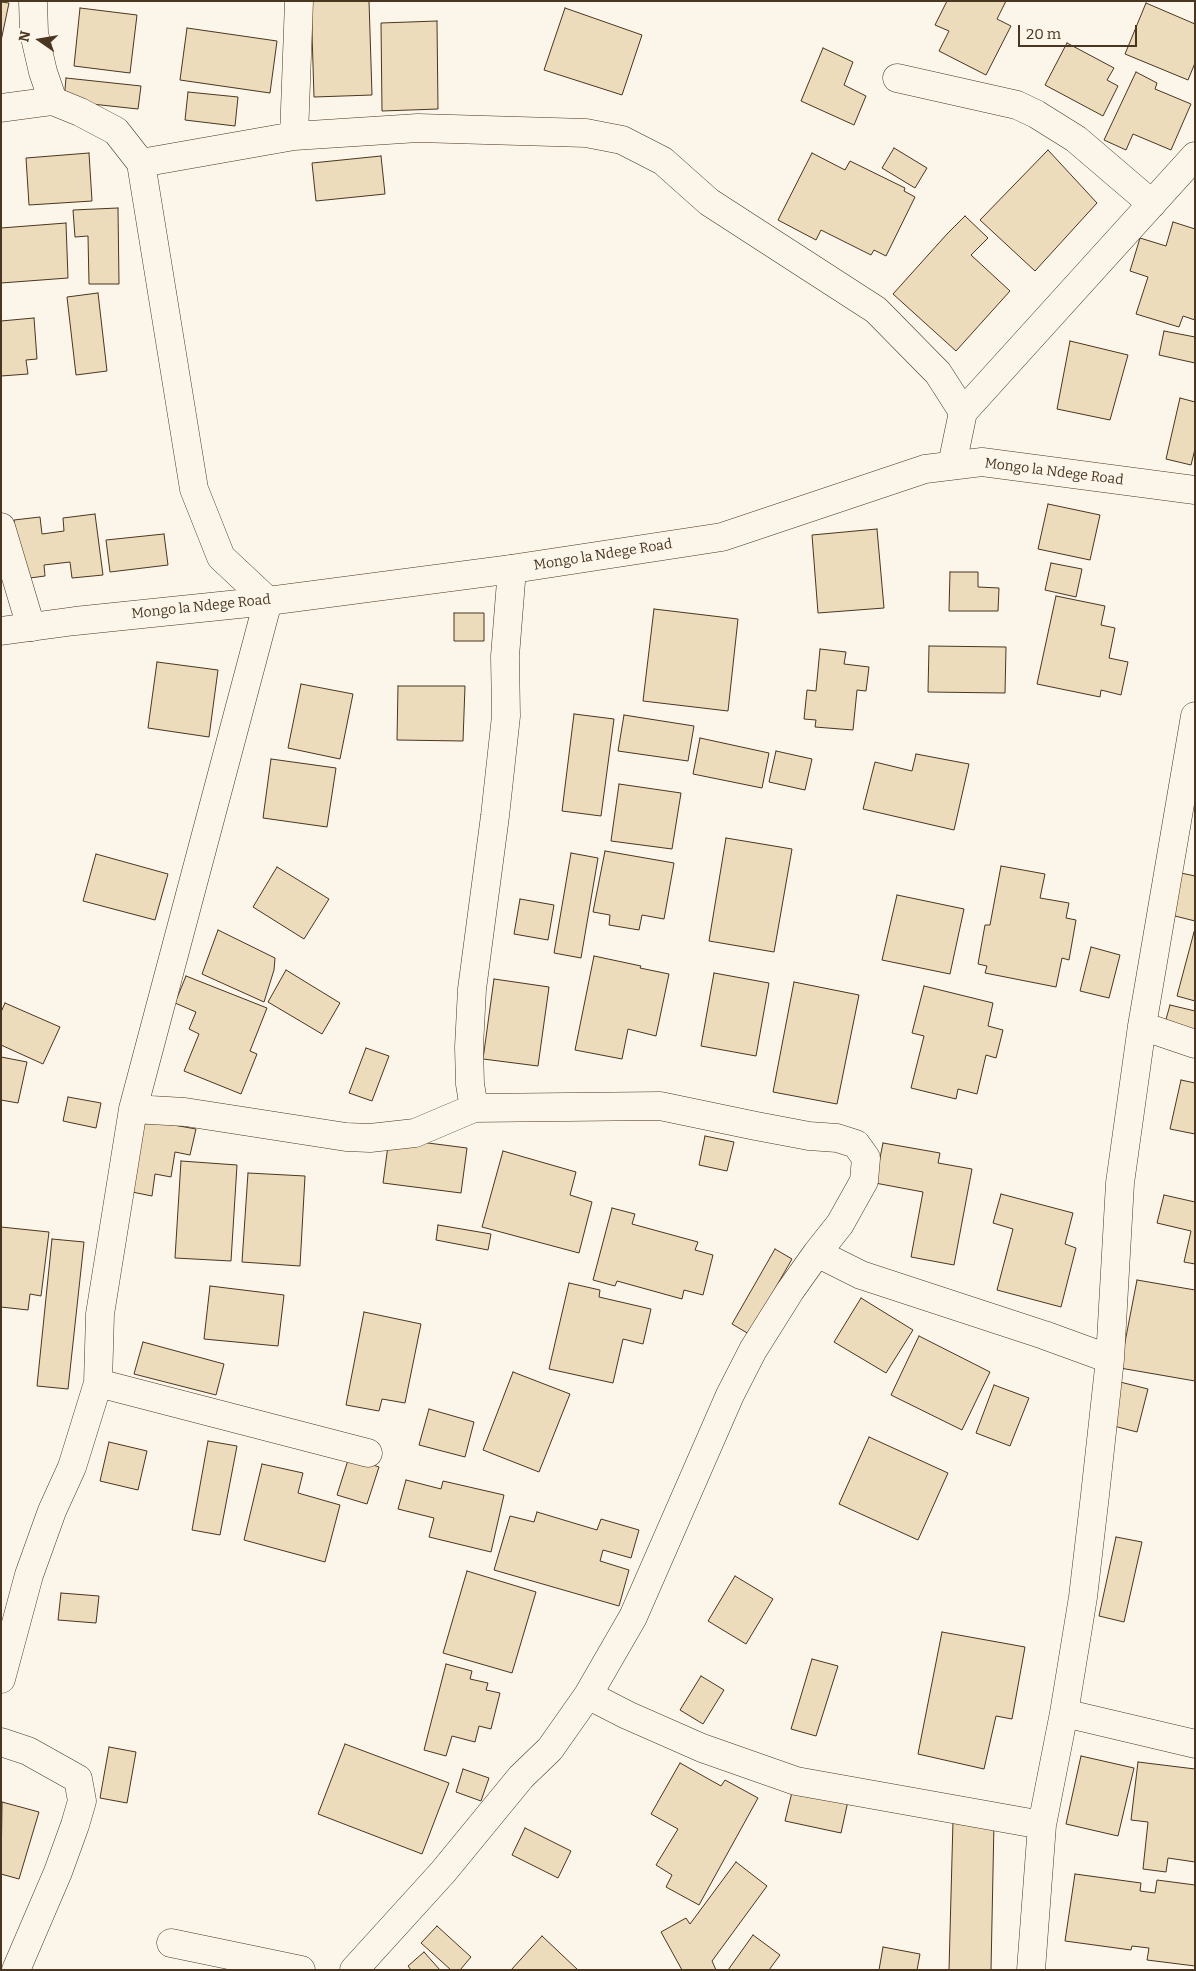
<!DOCTYPE html>
<style>
body{margin:0}
#map{position:relative;width:1196px;height:1971px;overflow:hidden;background:#fbf6e9;font-family:Bitter,serif}
canvas{display:block}
.frame{position:absolute;inset:0;border:2px solid #4a3520;pointer-events:none}
.north{position:absolute;left:15px;top:15px;width:50px;height:50px;-webkit-text-stroke:4px #fbf6e9;paint-order:stroke;rotate:283deg;font-size:14px;font-weight:700;line-height:20px;text-align:center;color:#4a3520}
.north::after{content:'';display:block;margin:auto;width:18px;height:22px;background:#4a3520;clip-path:polygon(50% 0,100% 100%,50% 72%,0 100%)}
.scale{position:absolute;left:1018px;top:25px;width:119px;height:22px;box-sizing:border-box;border:2px solid #4a3520;border-top:0;padding-left:6px;font-size:15px;line-height:18px;white-space:nowrap;color:#4a3520;-webkit-text-stroke:4px #fbf6e9;paint-order:stroke}
</style>
<div id="map">
<canvas width="1196" height="1971"></canvas>
<div class="frame"></div>
<div class="north">N</div>
<div class="scale">20 m</div>
</div>
<script>
const g = document.querySelector('canvas').getContext('2d');
g.lineJoin = 'round';
function fillPath(path, color) { g.fillStyle = color; g.fill(path, 'evenodd'); }
const toPath = rows => new Path2D(rows.map(r => 'M' + r).join(''));
function trace(path, color, width, dash) { g.strokeStyle = color; g.lineWidth = width; g.lineCap = dash ? 'butt' : 'round'; g.setLineDash(dash || []); g.stroke(path); }
function write(font, color, halo, rows, align = 'center') {
  g.font = font + ' Bitter,serif'; g.lineWidth = 4; g.setLineDash([]); g.textBaseline = 'middle'; g.strokeStyle = halo; g.fillStyle = color; for (const [text, x, y, turn = 0] of rows) {
    g.save(); g.translate(x, y); g.rotate((+turn || 0) * Math.PI / 180); g.textAlign = isNaN(turn) ? turn : align; if (halo) g.strokeText(text, 0, 0); g.fillText(text, 0, 0); g.restore();
  }
}
const building = toPath([
 [311,1,369,1,372,95,314,97,311,1],
 [947,1,1006,1,997,19,1011,26,986,75,939,51,949,31,935,25,947,1],
 [1,2,9,3,1,41,1,2],
 [1146,3,1195,24,1195,63,1188,80,1125,54,1146,3],
 [80,8,137,15,130,73,74,66,80,8],
 [565,8,642,35,622,95,544,70,565,8],
 [437,21,438,109,382,111,381,23,437,21],
 [187,28,277,41,270,93,180,80,187,28],
 [1067,43,1114,68,1107,80,1118,86,1103,116,1045,85,1067,43],
 [823,48,853,62,844,85,866,96,854,125,801,101,823,48],
 [1136,72,1157,83,1155,89,1191,104,1171,150,1133,134,1126,150,1104,140,1136,72],
 [66,78,141,86,138,109,64,101,66,78],
 [188,92,238,97,235,126,185,120,188,92],
 [894,148,927,168,915,188,882,168,894,148],
 [1048,150,1097,203,1035,271,980,220,1048,150],
 [89,153,92,201,29,205,26,158,89,153],
 [812,153,845,170,850,161,905,188,904,191,915,197,886,256,874,250,871,255,821,230,816,240,778,220,812,153],
 [381,156,385,194,316,201,312,163,381,156],
 [118,208,119,284,89,284,88,236,75,237,73,210,118,208],
 [965,216,988,238,971,255,1010,291,956,351,893,294,947,234,965,216],
 [1173,222,1195,229,1195,320,1183,316,1179,327,1136,314,1148,277,1130,271,1140,238,1166,246,1173,222],
 [66,223,68,278,1,283,1,228,66,223],
 [98,293,107,371,76,375,67,297,98,293],
 [34,318,37,359,26,360,28,374,1,376,1,321,34,318],
 [1164,331,1195,337,1195,363,1159,355,1164,331],
 [1070,341,1128,355,1110,420,1057,409,1070,341],
 [1180,398,1195,402,1195,449,1191,465,1166,459,1180,398],
 [1048,504,1100,515,1090,560,1038,549,1048,504],
 [95,514,103,575,72,578,70,562,44,565,45,576,22,579,14,520,40,517,42,534,64,531,63,518,95,514],
 [877,529,884,608,818,613,812,535,877,529],
 [164,534,168,565,110,572,106,540,164,534],
 [1051,563,1082,569,1076,597,1045,590,1051,563],
 [950,572,978,572,978,587,999,588,998,611,949,611,950,572],
 [1056,596,1105,606,1101,625,1115,628,1109,658,1128,662,1121,695,1101,690,1100,697,1037,684,1056,596],
 [654,609,738,619,728,711,643,701,654,609],
 [454,613,484,613,484,641,454,641,454,613],
 [929,646,1006,647,1005,693,928,692,929,646],
 [820,649,846,652,844,664,869,667,866,691,857,690,853,730,815,727,816,720,804,719,807,690,816,691,820,649],
 [157,662,218,670,209,737,148,728,157,662],
 [301,684,353,694,340,759,288,748,301,684],
 [398,686,465,686,463,741,397,740,398,686],
 [574,714,614,719,601,816,562,811,574,714],
 [624,715,694,726,688,761,618,751,624,715],
 [700,738,769,753,762,788,693,774,700,738],
 [776,751,812,759,805,790,769,782,776,751],
 [916,754,969,764,954,830,863,809,875,762,912,771,916,754],
 [271,759,336,768,327,827,263,818,271,759],
 [619,784,681,793,672,849,611,841,619,784],
 [726,838,792,849,774,952,709,941,726,838],
 [605,851,674,863,664,919,642,915,639,930,609,925,610,915,593,912,605,851],
 [571,853,598,858,581,958,554,953,571,853],
 [96,854,168,874,155,920,83,901,96,854],
 [1001,866,1045,874,1040,898,1069,903,1066,918,1076,920,1069,960,1062,958,1056,987,985,973,987,966,978,964,985,925,990,925,1001,866],
 [277,867,329,899,304,939,253,907,277,867],
 [1181,873,1195,876,1195,921,1171,915,1181,873],
 [897,895,964,909,950,974,882,960,897,895],
 [520,899,554,905,548,940,514,934,520,899],
 [218,930,275,958,274,970,264,1002,202,974,218,930],
 [1194,932,1195,932,1195,1001,1177,996,1194,932],
 [1091,947,1120,955,1109,998,1080,991,1091,947],
 [594,956,641,966,640,968,669,974,656,1036,628,1029,622,1059,575,1050,594,956],
 [286,970,340,1003,322,1034,268,1002,286,970],
 [714,973,769,983,756,1056,701,1046,714,973],
 [186,976,267,1008,250,1051,257,1054,241,1094,184,1071,199,1034,189,1029,196,1012,175,1003,186,976],
 [494,979,549,987,538,1066,483,1059,494,979],
 [794,982,859,995,837,1104,773,1092,794,982],
 [924,986,993,1003,988,1026,1003,1030,996,1058,986,1055,977,1094,958,1089,956,1099,911,1088,924,1036,912,1033,924,986],
 [5,1003,60,1027,43,1064,1,1045,1,1012,5,1003],
 [1170,1005,1195,1011,1195,1051,1160,1041,1170,1005],
 [366,1048,389,1056,372,1101,349,1093,366,1048],
 [1,1057,27,1062,18,1103,1,1100,1,1057],
 [1181,1080,1195,1083,1195,1134,1170,1129,1181,1080],
 [68,1097,101,1103,96,1128,63,1121,68,1097],
 [140,1119,196,1129,190,1155,175,1152,171,1177,155,1174,152,1196,127,1191,140,1119],
 [705,1136,734,1142,727,1171,699,1165,705,1136],
 [389,1138,467,1148,461,1193,383,1183,389,1138],
 [883,1143,940,1153,938,1163,972,1169,954,1265,911,1257,923,1192,875,1183,883,1143],
 [503,1151,576,1172,570,1195,592,1202,579,1253,482,1227,503,1151],
 [181,1161,237,1165,231,1261,175,1258,181,1161],
 [248,1173,305,1176,300,1266,242,1262,248,1173],
 [1001,1194,1073,1213,1065,1244,1076,1248,1061,1307,997,1290,1013,1229,993,1223,1001,1194],
 [1164,1195,1195,1202,1195,1264,1184,1262,1191,1231,1157,1223,1164,1195],
 [612,1208,635,1214,632,1224,698,1242,695,1250,713,1255,703,1295,684,1290,682,1299,617,1281,615,1286,593,1280,612,1208],
 [438,1225,491,1234,488,1250,436,1240,438,1225],
 [1,1227,49,1232,41,1296,30,1294,28,1310,1,1307,1,1227],
 [52,1239,84,1242,68,1389,37,1386,52,1239],
 [775,1249,792,1259,749,1334,732,1324,775,1249],
 [1137,1280,1195,1290,1195,1381,1120,1368,1137,1280],
 [569,1283,600,1290,599,1297,651,1309,643,1344,623,1339,613,1383,549,1369,569,1283],
 [210,1286,284,1295,278,1346,204,1339,210,1286],
 [861,1298,913,1330,886,1373,834,1342,861,1298],
 [364,1312,421,1324,405,1403,382,1399,379,1411,346,1405,364,1312],
 [919,1336,990,1372,962,1430,891,1395,919,1336],
 [143,1342,224,1364,216,1395,134,1374,143,1342],
 [513,1372,570,1394,539,1472,483,1450,513,1372],
 [1120,1382,1148,1389,1137,1432,1110,1425,1120,1382],
 [994,1385,1029,1398,1010,1446,976,1433,994,1385],
 [429,1409,474,1422,465,1457,419,1445,429,1409],
 [869,1437,948,1473,918,1540,839,1504,869,1437],
 [208,1441,237,1446,220,1535,192,1530,208,1441],
 [109,1442,147,1451,138,1490,100,1481,109,1442],
 [349,1457,379,1467,367,1504,337,1495,349,1457],
 [262,1464,303,1473,298,1493,340,1505,325,1562,244,1540,262,1464],
 [406,1480,441,1489,443,1481,504,1495,491,1552,429,1537,434,1518,398,1509,406,1480],
 [537,1512,597,1530,601,1519,639,1530,631,1558,603,1550,600,1561,629,1570,619,1606,494,1570,510,1516,534,1522,537,1512],
 [1116,1537,1142,1542,1124,1622,1099,1616,1116,1537],
 [467,1571,536,1592,512,1673,443,1653,467,1571],
 [735,1576,773,1599,746,1644,708,1621,735,1576],
 [61,1593,99,1596,96,1623,58,1620,61,1593],
 [942,1632,1025,1647,1012,1719,996,1716,984,1769,918,1754,942,1632],
 [812,1659,838,1666,816,1736,791,1729,812,1659],
 [446,1664,472,1671,470,1679,488,1683,486,1690,500,1693,491,1729,479,1726,475,1742,452,1736,446,1756,424,1750,446,1664],
 [701,1676,724,1690,703,1724,680,1710,701,1676],
 [345,1744,449,1783,422,1854,318,1814,345,1744],
 [109,1747,136,1752,127,1803,100,1798,109,1747],
 [1081,1756,1134,1768,1118,1836,1066,1824,1081,1756],
 [1138,1762,1195,1769,1195,1862,1168,1858,1166,1872,1143,1869,1148,1822,1131,1820,1138,1762],
 [680,1763,721,1786,725,1780,758,1798,699,1905,666,1887,672,1875,656,1865,678,1829,651,1814,680,1763],
 [463,1769,489,1778,481,1801,456,1792,463,1769],
 [793,1788,848,1801,841,1833,785,1821,793,1788],
 [2,1802,39,1812,19,1879,1,1874,2,1802],
 [953,1821,994,1822,991,1970,949,1970,953,1821],
 [525,1828,571,1851,558,1878,512,1855,525,1828],
 [736,1862,767,1886,712,1961,716,1970,682,1970,661,1932,686,1918,690,1924,736,1862],
 [1075,1874,1141,1883,1140,1891,1155,1893,1157,1880,1195,1885,1195,1966,1147,1960,1149,1948,1132,1946,1131,1950,1065,1941,1075,1874],
 [437,1926,471,1957,460,1970,451,1970,421,1943,437,1926],
 [753,1935,780,1955,769,1970,728,1970,753,1935],
 [542,1936,578,1970,511,1970,542,1936],
 [883,1947,920,1954,917,1970,879,1970,883,1947],
 [424,1952,440,1970,411,1970,408,1966,424,1952]
]);
fillPath(building, '#ecdcbc');
trace(building, '#4a3520', 1);
const street = toPath([
 [897,78,1017,105,1036,114,1076,139,1152,204],
 [1,108,53,101],
 [294,136,299,1],
 [141,163,294,136,418,128,586,133,622,140,663,161,709,202,876,310,938,373,963,412],
 [952,465,963,412,1195,156],
 [1,527,31,627],
 [1142,1026,1195,1044],
 [474,1108,470,1084,469,1047,472,989,495,816,506,716,505,656,512,569],
 [133,1109,185,1112,346,1137,370,1138,415,1133,474,1108,660,1106,756,1126,809,1136,837,1138,856,1144,866,1158,864,1181,840,1224,817,1253],
 [98,1383,368,1453],
 [1,1679,29,1575,52,1511,72,1467,98,1383,100,1314,133,1109,268,601,221,557,194,489,141,163,116,131,80,112,53,101,43,72,34,33,33,1],
 [588,1695,627,1715,702,1748,796,1781,1042,1825],
 [1064,1713,1195,1744],
 [1,1742,28,1751,78,1779,82,1801,75,1825,58,1872,16,1970],
 [171,1943,301,1970],
 [354,1970,443,1872,521,1777,550,1749,588,1695,633,1617,730,1395,753,1350,790,1291,817,1253,861,1275,1044,1335,1110,1359],
 [1031,1970,1042,1825,1064,1713,1083,1597,1095,1495,1110,1359,1120,1183,1142,1026,1195,716]
]);
const secondary = toPath([
 [1,631,75,621,268,601,512,569,722,537,925,469,982,462,1195,490]
]);
trace(street, '#4a3520', 29);
trace(secondary, '#4a3520', 29);
trace(street, '#fbf6e9', 28);
trace(secondary, '#fbf6e9', 28);
write('14px', '#4a3520', '#fbf6e9', [
 ["Mongo la Ndege Road",1054,472,7],
 ["Mongo la Ndege Road",603,555,-9],
 ["Mongo la Ndege Road",201,607,-6]
]);
</script>
